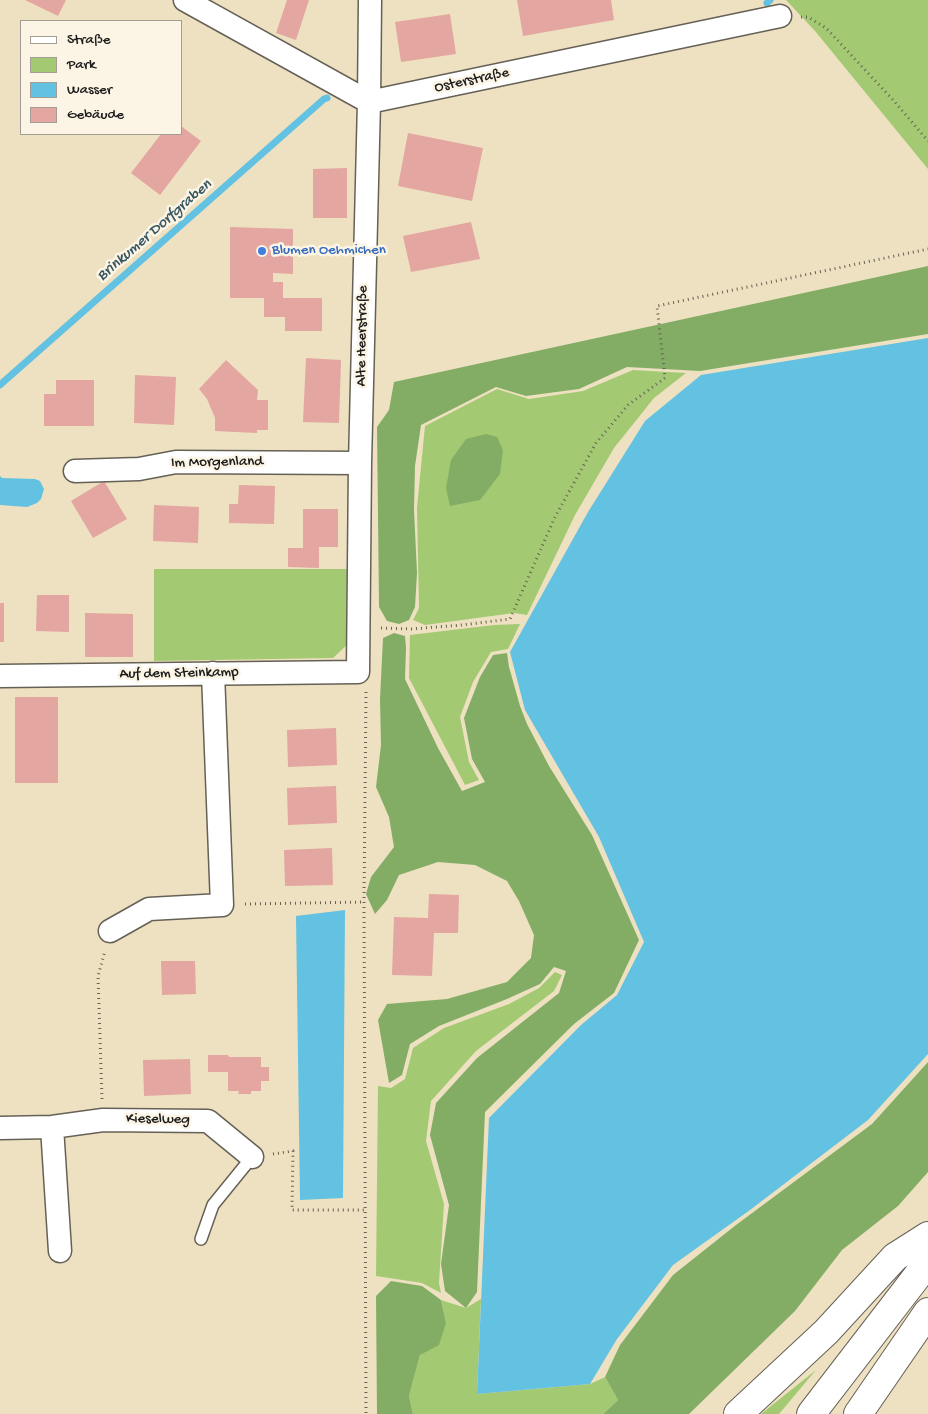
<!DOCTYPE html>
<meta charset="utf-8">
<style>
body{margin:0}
#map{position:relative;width:928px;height:1414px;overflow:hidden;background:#eee1c1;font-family:"Gochi Hand",sans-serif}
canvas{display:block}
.legend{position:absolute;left:20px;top:20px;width:162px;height:115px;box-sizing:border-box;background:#fcf5e5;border:1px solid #a29e95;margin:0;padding:6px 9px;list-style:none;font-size:15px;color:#1c1c1c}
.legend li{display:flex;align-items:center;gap:10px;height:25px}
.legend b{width:25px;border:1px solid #a29e95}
</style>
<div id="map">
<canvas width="928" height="1414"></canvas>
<ul class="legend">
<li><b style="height:6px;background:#fff"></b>Straße</li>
<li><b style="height:14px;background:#a4c973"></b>Park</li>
<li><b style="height:14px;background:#63c1e1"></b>Wasser</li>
<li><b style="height:14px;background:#e3a6a0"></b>Gebäude</li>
</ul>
</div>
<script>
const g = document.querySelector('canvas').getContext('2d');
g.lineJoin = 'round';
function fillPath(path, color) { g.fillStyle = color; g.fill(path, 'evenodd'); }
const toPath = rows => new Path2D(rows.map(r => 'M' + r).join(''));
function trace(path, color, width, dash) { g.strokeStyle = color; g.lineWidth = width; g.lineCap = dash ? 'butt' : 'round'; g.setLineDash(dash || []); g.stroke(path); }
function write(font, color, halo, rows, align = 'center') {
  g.font = font + ' "Gochi Hand",sans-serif'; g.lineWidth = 5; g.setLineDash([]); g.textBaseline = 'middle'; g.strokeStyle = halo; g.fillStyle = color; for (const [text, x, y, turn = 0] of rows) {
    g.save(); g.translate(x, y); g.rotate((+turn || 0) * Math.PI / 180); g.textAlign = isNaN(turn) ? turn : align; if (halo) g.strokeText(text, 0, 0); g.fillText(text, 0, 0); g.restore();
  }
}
fillPath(toPath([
 [786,0,928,0,928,169,815,31],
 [633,370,686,373,654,398,614,448,575,515,527,615,514,613,425,625,413,620,419,608,417,508,425,426,497,389,529,399,583,391],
 [154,569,349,569,349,643,333,658,154,661],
 [520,624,508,649,491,652,473,682,460,717,469,762,479,780,465,785,409,678,410,635,494,625],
 [555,972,562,975,554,991,476,1051,431,1101,426,1141,444,1204,439,1283,441,1293,422,1283,376,1276,378,1086,391,1088,405,1079,413,1048,444,1028,509,1004,539,988],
 [481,1299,477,1394,590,1384,605,1377,618,1400,603,1414,413,1414,409,1396,420,1355,446,1323,441,1300,466,1308],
 [816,1370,779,1414,761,1414]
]), '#a4c973');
fillPath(toPath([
 [928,266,928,334,700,371,627,367,579,389,526,396,496,387,421,425,415,466,414,510,417,573,415,607,409,620,399,624,387,621,379,607,377,427,389,410,394,382],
 [486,434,497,437,503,450,500,474,480,500,450,506,446,488,451,460,466,439],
 [394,633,405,636,406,648,405,679,438,748,462,791,485,782,472,759,464,718,480,677,493,655,507,653,509,667,520,706,527,724,549,766,592,835,639,940,614,993,574,1024,485,1112,477,1292,466,1308,445,1291,441,1264,449,1205,430,1135,436,1103,477,1058,559,993,566,971,554,967,540,984,507,999,439,1026,410,1044,402,1075,389,1083,378,1020,387,1004,447,999,507,982,531,958,534,935,519,901,507,881,475,865,438,862,399,875,387,900,375,914,366,894,371,877,394,847,389,817,376,787,381,745,380,699,383,638],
 [928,1062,928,1172,898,1206,842,1250,795,1311,689,1414,603,1414,618,1400,605,1377,620,1345,673,1275,736,1225,872,1124],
 [391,1281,422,1286,441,1300,446,1323,439,1345,420,1355,409,1396,413,1414,377,1414,376,1296]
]), '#83ad65');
fillPath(toPath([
 [928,338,928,1054,868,1120,750,1210,673,1265,617,1339,590,1384,477,1394,489,1118,581,1025,617,995,644,942,599,837,525,710,510,652,588,512,645,421,701,375],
 [0,476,2,478,35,479,40,481,44,489,41,499,37,503,27,507,0,505],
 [345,910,343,1198,300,1200,296,916]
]), '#63c1e1');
trace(toPath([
 [767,3,770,0],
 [0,385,324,99,327,98]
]), '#63c1e1', 7);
fillPath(toPath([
 [25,0,66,0,58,16],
 [287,0,309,0,296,40,276,33],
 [517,0,611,0,614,20,523,36],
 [450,14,456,54,401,62,395,22],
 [181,126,201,141,160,195,131,173,161,134,181,134],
 [408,133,483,148,472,201,398,186],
 [347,168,347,218,313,218,313,169],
 [471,222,480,259,411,272,403,236],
 [230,227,293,229,293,274,273,273,273,282,283,282,283,298,322,298,322,331,285,331,285,317,264,317,264,298,230,298],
 [306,358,341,360,339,423,303,422],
 [226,360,258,390,257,400,268,400,268,430,257,430,257,433,215,431,215,418,207,399,199,389],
 [135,375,176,377,174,425,134,423],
 [56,380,94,380,94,426,44,426,44,394,56,394],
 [104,481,127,519,93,538,71,501],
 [239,485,275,486,274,524,229,523,229,504,238,504],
 [154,505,199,507,198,543,153,541],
 [303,509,338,509,338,547,319,547,319,568,288,567,288,548,303,548],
 [37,595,69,595,69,632,36,631],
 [0,603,4,603,4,642,0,642],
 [85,613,133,614,133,657,85,657],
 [15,697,58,697,58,783,15,783],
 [336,728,337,765,288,767,287,730],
 [336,786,337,823,288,825,287,788],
 [332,848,333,885,285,886,284,850],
 [429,894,459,895,458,933,434,933,432,976,392,975,394,917,428,918],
 [161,961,195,961,196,994,162,995],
 [208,1055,228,1055,229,1057,261,1057,261,1067,269,1067,269,1081,261,1081,261,1091,251,1091,251,1094,238,1094,239,1091,228,1091,228,1072,208,1072],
 [190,1059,191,1094,144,1096,143,1060]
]), '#e3a6a0');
const service = toPath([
 [201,1239,213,1205,252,1157]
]);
const minor = toPath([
 [185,0,369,102,780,16],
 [75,471,139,469,176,462,360,463],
 [0,676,358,672,360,463,369,102,370,0],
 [110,931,149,909,222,905,213,673],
 [52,1127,60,1251],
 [0,1128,52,1127,103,1120,208,1121,252,1157]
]);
const trunk = toPath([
 [738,1414,826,1332,895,1257,928,1236],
 [811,1414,928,1262],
 [858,1414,928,1312]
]);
trace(service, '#666156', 14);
trace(minor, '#666156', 25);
trace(trunk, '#666156', 30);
trace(toPath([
 [801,17,808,17,826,28,894,101,928,141],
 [381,628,411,629,462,625,510,619,555,517,596,443,628,405,665,378,657,306,928,249],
 [366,692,364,902,366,1414],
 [245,904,364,902],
 [102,1099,98,976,105,951],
 [273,1154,293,1151,292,1210,365,1210]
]), '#666156', 3, [1, 4]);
trace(service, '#fff', 11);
trace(minor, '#fff', 22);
trace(trunk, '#fff', 28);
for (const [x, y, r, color] of [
 [262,251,5,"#3f7fe0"]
]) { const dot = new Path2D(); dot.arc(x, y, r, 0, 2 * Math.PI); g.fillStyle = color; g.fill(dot); trace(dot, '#fcf5e5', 2); }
write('15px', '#1c1c1c', '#fcf5e5', [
 ["Osterstraße",472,81,-12],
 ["Alte Heerstraße",363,336,-89],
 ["Im Morgenland",217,463,-1],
 ["Auf dem Steinkamp",179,674,-1],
 ["Kieselweg",158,1120,1]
]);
write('15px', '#366cbe', '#fcf5e5', [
 ["Blumen Oehmichen",272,251]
], 'left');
write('italic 16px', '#355661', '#fcf5e5', [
 ["Brinkumer Dorfgraben",155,231,-41]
]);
</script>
